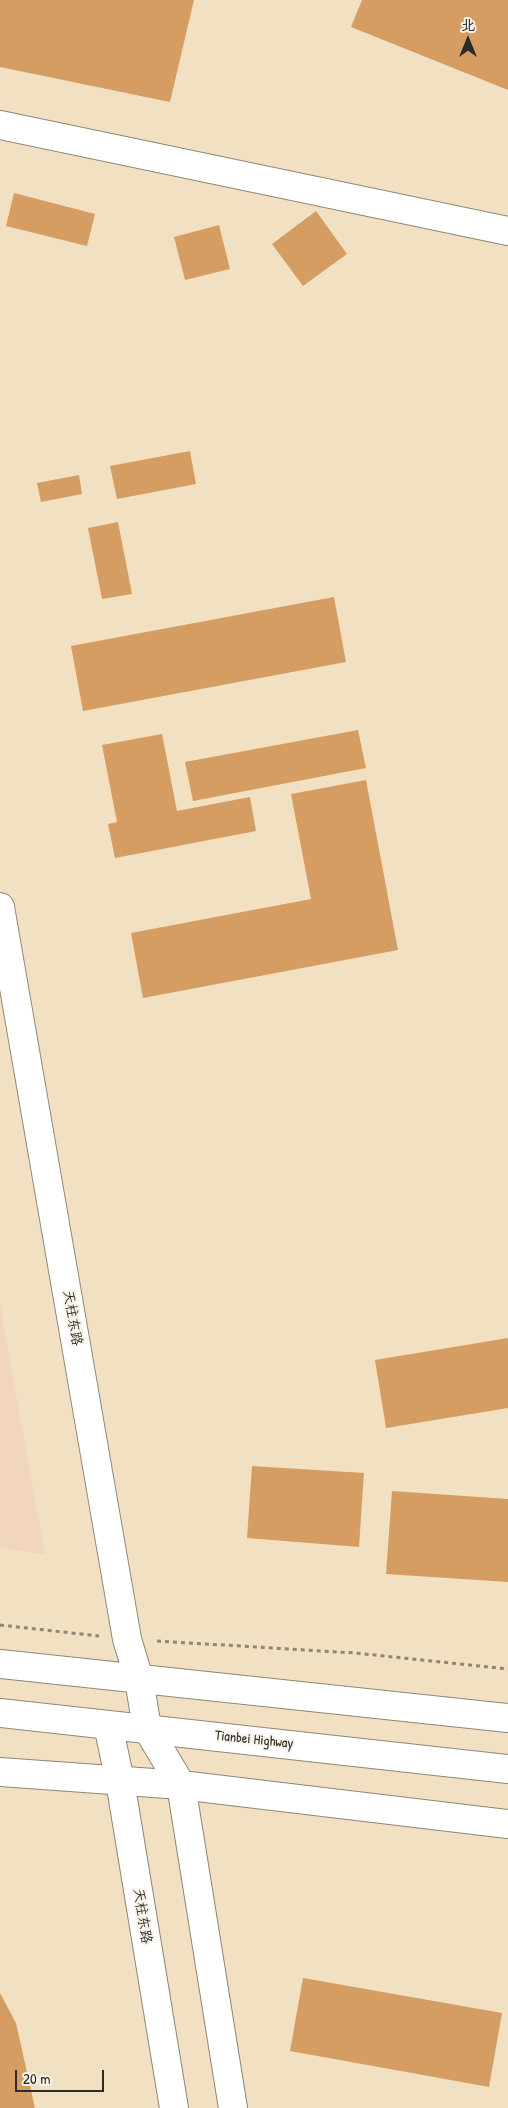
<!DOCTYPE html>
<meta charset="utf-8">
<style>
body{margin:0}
#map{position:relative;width:508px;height:2108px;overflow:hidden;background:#f2e0c3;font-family:"Patrick Hand","LXGW WenKai TC",sans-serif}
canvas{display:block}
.north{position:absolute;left:443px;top:15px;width:50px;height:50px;-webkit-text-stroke:4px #f7f3e8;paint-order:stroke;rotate:0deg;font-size:14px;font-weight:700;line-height:20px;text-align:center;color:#2b2b2b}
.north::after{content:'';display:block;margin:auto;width:18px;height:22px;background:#2b2b2b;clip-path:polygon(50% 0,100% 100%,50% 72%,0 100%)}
.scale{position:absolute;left:15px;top:2070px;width:89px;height:22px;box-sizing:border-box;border:2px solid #2b2b2b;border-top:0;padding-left:6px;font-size:15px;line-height:18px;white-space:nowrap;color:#2b2b2b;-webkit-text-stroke:4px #f7f3e8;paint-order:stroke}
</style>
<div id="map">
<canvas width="508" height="2108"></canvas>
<div class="north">北</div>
<div class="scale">20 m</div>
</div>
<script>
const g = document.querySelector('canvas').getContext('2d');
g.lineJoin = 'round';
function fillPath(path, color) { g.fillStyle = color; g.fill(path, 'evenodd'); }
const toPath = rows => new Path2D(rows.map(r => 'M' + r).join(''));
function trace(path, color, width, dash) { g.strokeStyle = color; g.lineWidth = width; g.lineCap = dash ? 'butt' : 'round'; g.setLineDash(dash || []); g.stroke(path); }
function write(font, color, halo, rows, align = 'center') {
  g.font = font + ' "Patrick Hand","LXGW WenKai TC",sans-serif'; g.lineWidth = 4; g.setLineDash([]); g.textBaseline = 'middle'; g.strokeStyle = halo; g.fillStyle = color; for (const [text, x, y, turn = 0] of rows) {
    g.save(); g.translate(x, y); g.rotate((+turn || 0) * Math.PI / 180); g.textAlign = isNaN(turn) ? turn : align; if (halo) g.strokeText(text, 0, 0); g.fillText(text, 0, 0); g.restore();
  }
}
fillPath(toPath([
 [0,1305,45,1554,0,1548]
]), '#f1d5bd');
fillPath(toPath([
 [0,0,194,0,170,102,0,67],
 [362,0,508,0,508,90,351,27],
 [14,193,95,214,87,246,6,226],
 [316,211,347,254,303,286,272,244],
 [219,225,230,269,185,280,174,237],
 [190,451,196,484,117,499,110,466],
 [79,475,82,494,41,502,37,483],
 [118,522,132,594,102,599,88,528],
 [334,597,346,662,83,711,71,646],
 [358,730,366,768,193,801,185,762],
 [162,734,177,811,250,797,256,831,115,858,108,824,117,822,102,745],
 [366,780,398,950,143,998,131,933,311,899,291,794],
 [508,1338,508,1408,386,1428,375,1360],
 [252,1466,364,1473,359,1547,247,1538],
 [392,1491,508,1499,508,1582,386,1574],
 [303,1978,502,2013,489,2087,290,2051],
 [0,1993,16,2023,35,2108,0,2108]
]), '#d59d62');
const minor = toPath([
 [0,125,508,231],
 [0,907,127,1639,139,1679,147,1728,181,1785],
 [0,1772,181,1785,508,1824]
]);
const major = toPath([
 [0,1664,508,1718],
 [0,1713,508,1769],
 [108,1725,120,1781,174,2108],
 [181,1785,233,2108]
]);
trace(minor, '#8e8677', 30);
trace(major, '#8e8677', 30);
trace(toPath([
 [0,1625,99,1636],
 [157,1641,355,1653,508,1669]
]), '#8e8677', 3, [4, 4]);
trace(minor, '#fff', 28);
trace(major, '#fff', 28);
write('14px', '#2b2b2b', '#f7f3e8', [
 ["天柱东路",72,1318,80],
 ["Tianbei Highway",254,1740,6],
 ["天柱东路",142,1916,81]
]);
</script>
